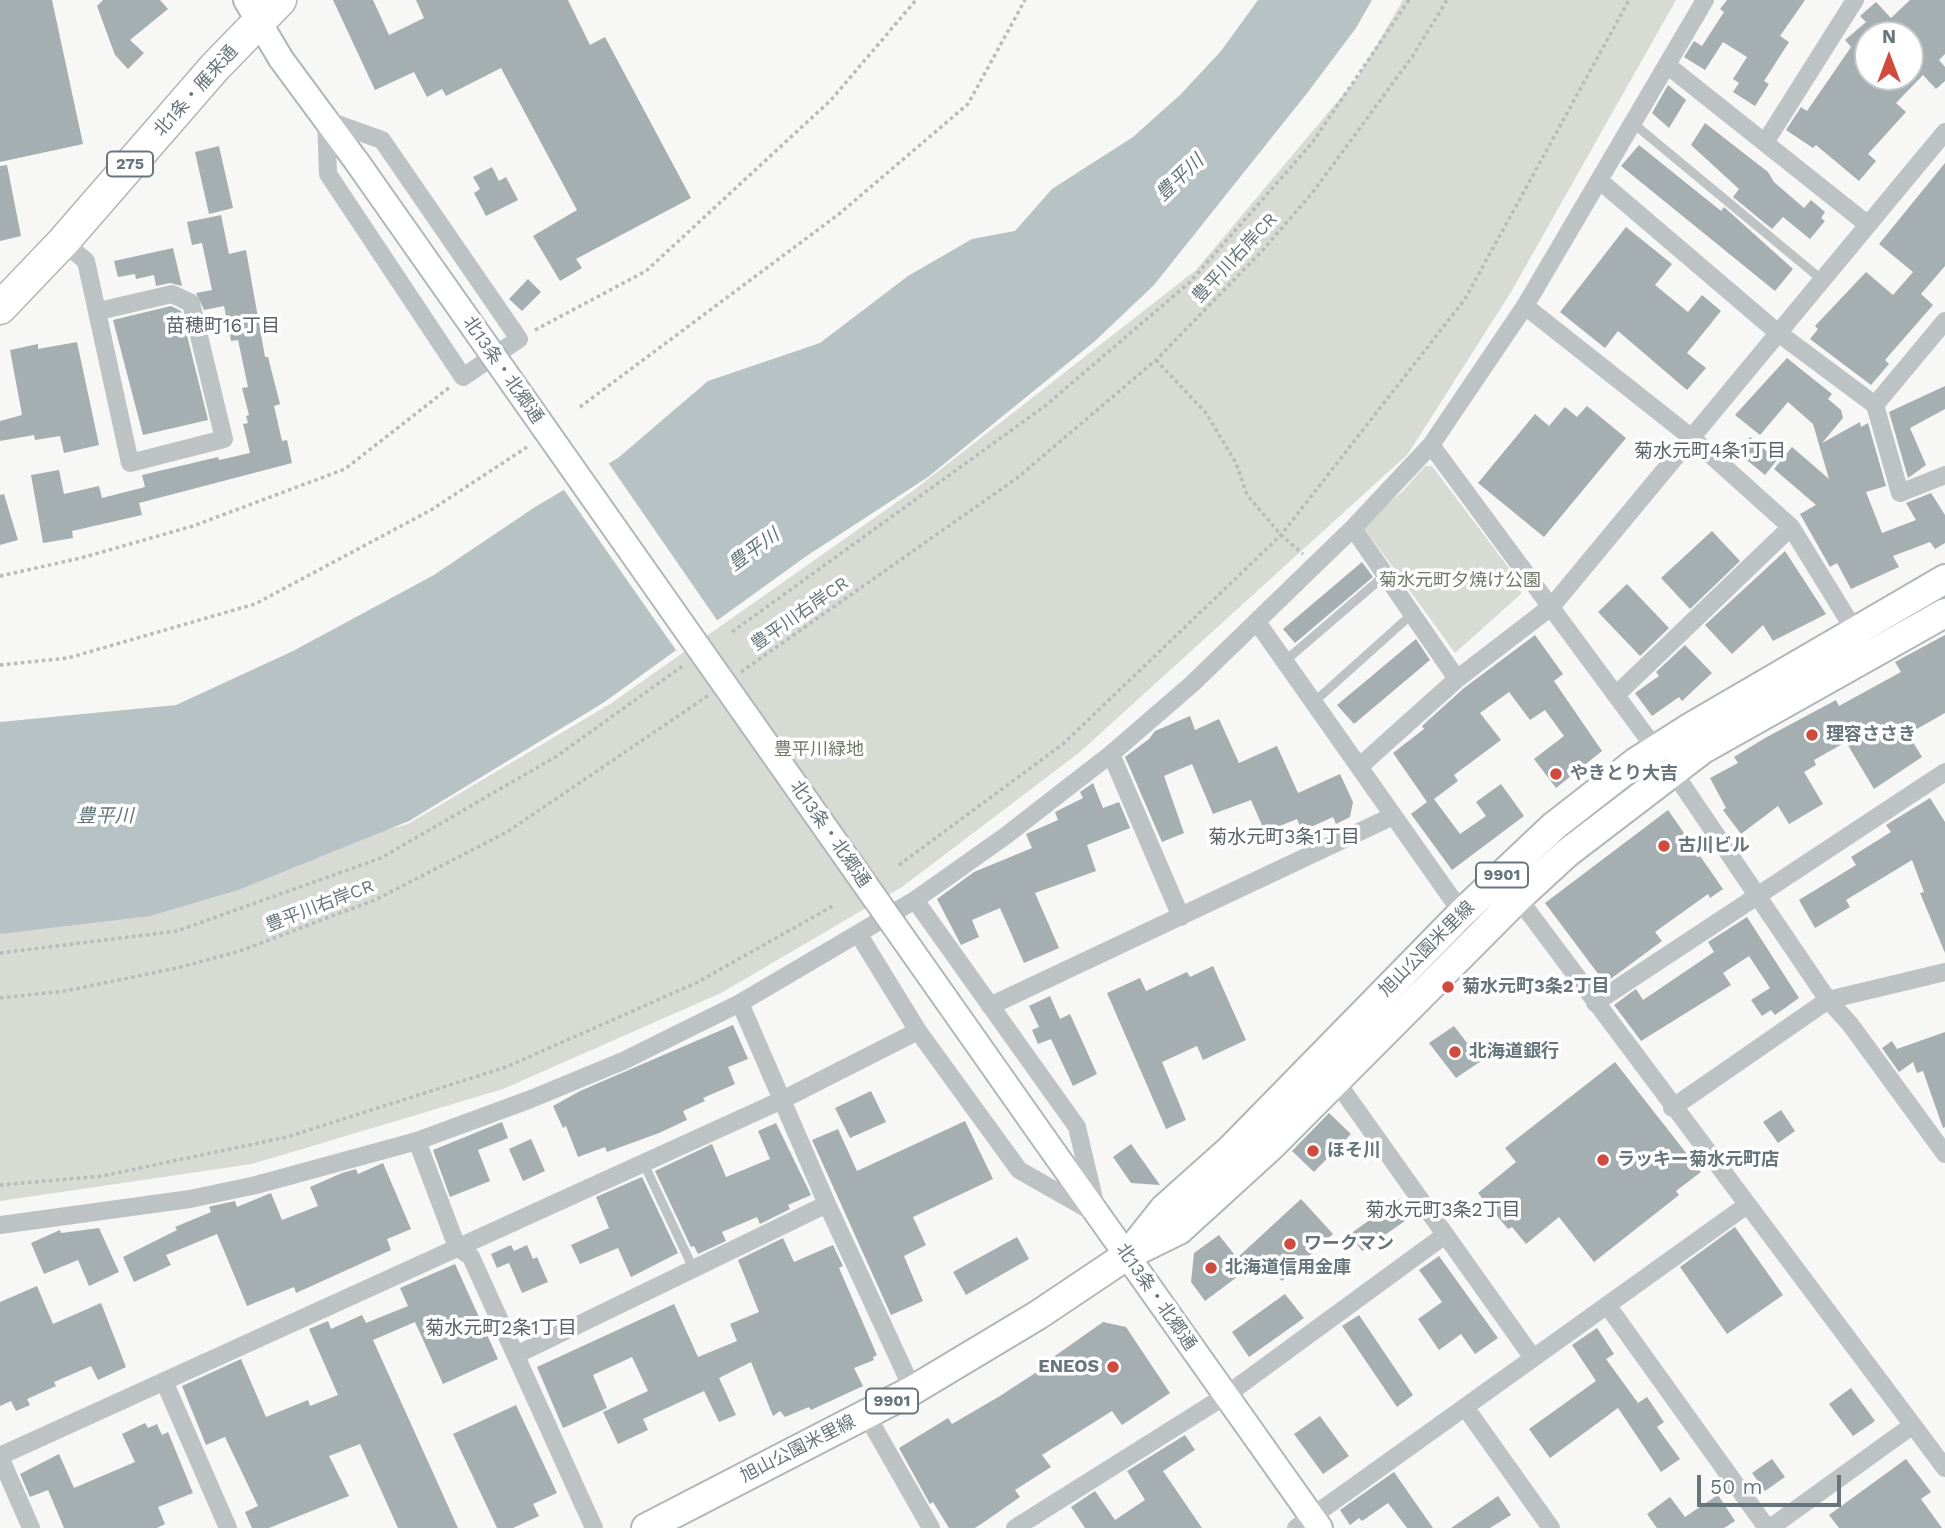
<!DOCTYPE html>
<meta charset="utf-8">
<style>
body{margin:0}
#map{position:relative;width:1945px;height:1528px;overflow:hidden;background:#f7f7f5;font-family:"Work Sans",sans-serif}
canvas{display:block}
.north{position:absolute;left:1854px;top:21px;width:70px;height:70px;box-sizing:border-box;background:#fff;border:2px solid #c2c8cb;border-radius:50%;rotate:0deg;font-size:19px;font-weight:700;line-height:28px;text-align:center;color:#66767c}
.north::after{content:'';display:block;margin:auto;width:24px;height:32px;background:#cf4b3d;clip-path:polygon(50% 0,100% 100%,50% 72%,0 100%)}
.scale{position:absolute;left:1697px;top:1475px;width:144px;height:32px;box-sizing:border-box;border:4px solid #66767c;border-top:0;padding-left:9px;font-size:21px;line-height:24px;white-space:nowrap;color:#66767c;-webkit-text-stroke:5px #fff;paint-order:stroke}
</style>
<div id="map">
<canvas width="1945" height="1528"></canvas>
<div class="north">N</div>
<div class="scale">50 m</div>
</div>
<script>
const g = document.querySelector('canvas').getContext('2d');
g.lineJoin = 'round';
function fillPath(path, color) { g.fillStyle = color; g.fill(path, 'evenodd'); }
const toPath = rows => new Path2D(rows.map(r => 'M' + r).join(''));
function trace(path, color, width, dash) { g.strokeStyle = color; g.lineWidth = width; g.lineCap = dash ? 'butt' : 'round'; g.setLineDash(dash || []); g.stroke(path); }
function write(font, color, halo, rows, align = 'center') {
  g.font = font + ' "Work Sans","Noto Sans JP",sans-serif'; g.lineWidth = 7; g.setLineDash([]); g.textBaseline = 'middle'; g.strokeStyle = halo; g.fillStyle = color; for (const [text, x, y, turn = 0] of rows) {
    g.save(); g.translate(x, y); g.rotate((+turn || 0) * Math.PI / 180); g.textAlign = isNaN(turn) ? turn : align; if (halo) g.strokeText(text, 0, 0); g.fillText(text, 0, 0); g.restore();
  }
}
fillPath(toPath([
 [1403,0,1676,0,1511,292,1408,454,1080,752,902,887,721,993,503,1089,252,1164,0,1201,0,908,174,886,408,824,610,704,914,490,1196,270,1358,77],
 [1425,466,1432,466,1521,584,1521,594,1455,653,1362,525,1403,491]
]), '#d8dbd4');
fillPath(toPath([
 [1258,0,1372,0,1356,28,1308,92,1154,285,1095,341,928,477,805,557,603,703,409,821,238,890,150,916,0,934,0,722,176,705,293,651,434,575,535,507,618,458,708,381,820,343,908,276,972,239,1015,231,1052,189,1133,137,1181,94,1221,51]
]), '#b6c2c4');
fillPath(toPath([
 [607,461,719,623,678,653,562,487]
]), '#f7f7f5');
fillPath(toPath([
 [0,0,52,0,83,144,0,162],
 [103,0,160,0,168,9,130,40,144,53,128,69,115,55,97,6],
 [333,0,373,0,389,35,424,18,416,0,568,0,590,45,605,37,691,198,576,259,582,268,560,281,533,236,577,210,501,68,446,96,442,89,427,97,414,72,375,90],
 [1727,0,1805,0,1780,36,1789,42,1764,81,1769,84,1755,106,1733,92,1739,83,1733,79,1747,57,1723,42,1705,70,1684,57,1694,41,1702,46,1724,12,1720,9],
 [1910,0,1945,0,1945,54,1939,60,1945,67,1945,81,1936,89,1923,75,1896,103,1906,112,1868,154,1876,161,1859,181,1816,145,1813,148,1786,130,1801,107,1807,111,1851,47,1845,40,1866,22,1860,16,1876,2,1891,18],
 [1868,35,1910,35,1910,77,1868,77],
 [1668,85,1686,100,1669,128,1652,113],
 [1705,123,1768,172,1774,182,1804,208,1811,200,1825,212,1821,218,1825,221,1810,239,1783,217,1772,229,1733,197,1739,189,1691,145],
 [1639,145,1721,211,1724,207,1793,269,1775,291,1621,166],
 [219,146,233,208,209,214,195,152],
 [1945,163,1945,266,1921,294,1933,305,1885,360,1889,364,1871,385,1810,339,1818,329,1815,326,1866,272,1893,295,1913,272,1879,244],
 [7,165,21,236,0,241,0,166],
 [492,167,499,181,506,177,518,200,486,216,474,193,480,189,473,177],
 [221,215,229,254,246,250,265,357,268,357,280,404,274,406,282,441,287,440,292,463,139,503,142,515,72,531,73,538,43,543,31,475,59,470,64,494,99,486,102,498,145,487,142,475,218,457,219,460,250,453,243,424,248,423,246,416,249,415,242,388,248,387,238,340,231,341,224,306,204,310,196,293,212,290,202,243,192,245,187,222],
 [1626,227,1672,264,1655,285,1688,312,1702,295,1721,311,1687,353,1706,368,1687,390,1618,331,1605,348,1560,312],
 [173,248,182,286,170,283,156,286,154,275,136,279,135,274,118,277,114,261],
 [528,279,541,292,522,311,509,299],
 [171,306,181,311,208,420,143,435,113,320],
 [77,342,99,445,64,453,60,436,35,440,34,435,0,441,0,421,22,415,10,350,38,344,38,349],
 [1787,358,1832,394,1828,399,1841,410,1843,418,1822,443,1860,422,1861,427,1868,423,1886,486,1866,492,1882,533,1916,520,1906,503,1931,493,1945,515,1945,543,1935,549,1930,542,1893,556,1899,567,1851,589,1837,563,1830,567,1800,514,1816,505,1774,469,1792,447,1829,479,1813,424,1788,402,1760,435,1735,415],
 [1945,386,1945,409,1910,428,1926,465,1908,478,1889,412],
 [1587,406,1626,438,1544,537,1478,483,1535,414,1549,426,1565,407,1577,417],
 [1750,437,1777,460,1765,475,1737,452],
 [4,494,18,540,0,545,0,495],
 [1712,531,1740,561,1690,609,1661,578],
 [1785,551,1826,614,1773,641,1763,625,1732,654,1705,625],
 [1362,562,1373,577,1295,643,1283,629],
 [1627,584,1669,628,1640,656,1598,612],
 [1535,635,1563,674,1554,681,1602,751,1556,788,1534,759,1564,736,1545,710,1530,720,1509,692,1480,713,1501,740,1454,775,1458,781,1434,799,1460,834,1486,816,1476,802,1501,784,1524,816,1452,870,1411,814,1427,802,1393,753,1424,729,1422,726,1464,688],
 [1945,635,1945,713,1908,734,1922,757,1874,789,1846,742,1814,760,1816,765,1804,772,1823,804,1789,824,1778,806,1741,834,1723,810,1726,808,1710,778,1738,763,1734,757,1765,738,1836,700,1839,706,1901,672,1895,662],
 [1416,639,1430,660,1354,724,1337,705],
 [1685,645,1712,673,1682,701,1679,697,1652,716,1635,693,1659,676,1656,672],
 [1190,716,1195,730,1219,719,1239,763,1277,746,1298,793,1340,774,1353,802,1350,817,1336,824,1333,817,1302,831,1297,819,1265,832,1251,800,1213,814,1192,764,1164,776,1184,833,1162,842,1125,757,1149,739,1155,731],
 [1093,783,1103,808,1119,802,1130,828,1087,845,1096,871,1035,893,1059,948,1024,963,1000,908,972,920,979,937,961,945,937,899,974,872,1032,848,1026,834,1058,820,1055,812,1083,798,1080,792],
 [1930,798,1945,822,1945,953,1920,893,1924,892,1912,860,1846,900,1850,907,1815,928,1799,900,1856,865,1851,857,1891,832,1886,825],
 [1668,810,1723,889,1710,898,1708,894,1655,932,1662,941,1605,983,1545,903],
 [1747,917,1799,998,1775,1015,1771,1010,1762,1016,1751,1000,1770,988,1749,956,1723,973,1731,985,1641,1041,1614,1005,1636,989,1643,1000,1714,952,1708,942],
 [1213,966,1246,1040,1203,1060,1197,1046,1162,1062,1186,1120,1166,1129,1107,993,1140,978,1146,991,1187,972,1190,977],
 [1050,996,1060,1019,1070,1014,1097,1074,1073,1086,1051,1039,1038,1044,1032,1030,1039,1027,1029,1006],
 [733,1025,748,1059,728,1067,735,1084,703,1098,705,1101,683,1111,687,1120,659,1133,607,1152,605,1147,578,1157,566,1126,563,1128,553,1106,580,1091],
 [1454,1026,1481,1061,1456,1078,1429,1043],
 [1945,1032,1945,1127,1943,1128,1923,1071,1917,1073,1913,1062,1899,1072,1882,1048,1892,1041,1897,1049],
 [1615,1062,1701,1172,1676,1191,1679,1195,1594,1262,1559,1217,1526,1244,1512,1227,1508,1229,1478,1193,1516,1162,1505,1148],
 [871,1091,886,1122,850,1138,835,1108],
 [1781,1110,1795,1131,1778,1143,1763,1122],
 [1329,1113,1351,1134,1314,1172,1292,1151],
 [965,1121,993,1179,913,1217,926,1245,904,1256,923,1301,891,1315,812,1140,838,1129,857,1171],
 [502,1122,508,1138,478,1150,490,1181,450,1197,433,1150],
 [776,1123,811,1195,788,1205,790,1209,760,1224,757,1217,722,1232,726,1241,698,1254,694,1246,691,1247,655,1171,712,1144,726,1177,770,1159,758,1131],
 [531,1139,545,1171,523,1181,509,1149],
 [1131,1144,1160,1185,1131,1183,1113,1157],
 [383,1163,411,1229,387,1239,391,1250,296,1293,294,1287,247,1306,217,1234,166,1255,171,1265,134,1282,123,1257,177,1230,175,1227,211,1212,209,1207,212,1206,235,1201,237,1207,271,1193,282,1220,318,1206,310,1187,342,1173,356,1169,358,1174],
 [642,1177,678,1253,631,1277,618,1248,580,1264,571,1245,609,1228,596,1197],
 [1301,1199,1333,1234,1282,1281,1261,1259,1205,1301,1191,1282,1194,1253,1219,1235,1237,1258],
 [1399,1199,1412,1216,1362,1251,1350,1234],
 [1735,1227,1783,1295,1727,1334,1680,1267],
 [99,1228,119,1272,89,1286,78,1260,44,1274,31,1243,60,1230,61,1233],
 [1017,1237,1029,1259,966,1295,953,1272],
 [783,1238,794,1262,833,1245,843,1266,839,1268,877,1355,873,1357,874,1360,854,1368,863,1386,811,1410,809,1407,785,1417,780,1411,773,1416,751,1362,719,1378,736,1415,719,1422,704,1391,643,1419,648,1430,618,1444,603,1412,648,1391,632,1357,593,1375,607,1408,563,1428,537,1367,674,1304,698,1357,737,1341,730,1324,759,1312,738,1260],
 [511,1245,514,1251,527,1245,533,1259,537,1257,548,1282,522,1293,509,1263,497,1268,491,1254],
 [1439,1256,1498,1338,1475,1354,1461,1334,1439,1350,1418,1319,1442,1302,1419,1270],
 [455,1264,498,1359,443,1384,415,1322,373,1340,458,1528,398,1528,360,1444,329,1456,349,1496,269,1528,252,1528,245,1512,258,1506,225,1437,206,1445,182,1386,241,1359,266,1417,308,1400,310,1406,338,1395,309,1329,328,1321,331,1329,362,1315,366,1323,408,1306,400,1288],
 [37,1286,53,1324,101,1303,126,1367,98,1380,91,1366,54,1382,56,1386,27,1399,30,1405,16,1411,11,1401,0,1406,0,1302],
 [1285,1294,1304,1318,1249,1357,1232,1332],
 [1359,1315,1413,1395,1397,1407,1342,1326],
 [1103,1322,1126,1327,1170,1393,1122,1425,1112,1411,1042,1455,1051,1467,1015,1490,1020,1497,987,1520,975,1528,949,1528,933,1502,930,1504,899,1448,948,1418,952,1424,1000,1396,1046,1366,1045,1363],
 [1597,1328,1614,1354,1606,1359,1638,1403,1647,1397,1664,1422,1657,1427,1680,1459,1661,1472,1618,1408,1550,1458,1529,1429,1596,1381,1572,1345],
 [1851,1388,1875,1421,1853,1436,1829,1404],
 [516,1405,557,1493,533,1504,539,1516,513,1528,497,1528,453,1434],
 [1320,1416,1349,1456,1323,1474,1294,1434],
 [145,1423,148,1428,157,1424,162,1435,168,1432,193,1493,158,1507,165,1524,157,1528,64,1528,48,1490,30,1497,20,1474,59,1454,74,1488,135,1462,122,1434],
 [1185,1435,1195,1450,1163,1471,1202,1528,1085,1528,1071,1507,1095,1491,1115,1520,1145,1500,1127,1471],
 [1772,1459,1785,1477,1765,1491,1752,1473],
 [1906,1459,1931,1492,1921,1499,1942,1528,1839,1528,1829,1515],
 [1394,1472,1433,1528,1407,1528,1388,1503,1362,1521,1359,1518,1350,1525,1340,1510],
 [1718,1495,1735,1521,1724,1528,1657,1528,1647,1514,1670,1497,1685,1517],
 [1498,1496,1511,1515,1490,1528,1451,1528]
]), '#a5aeb1');
const secondary = toPath([
 [246,0,281,59,357,162],
 [1045,1140,1320,1528]
]);
const primary = toPath([
 [1133,1248,1164,1209,1230,1150,1462,913,1554,826,1636,762,1691,727,1945,579],
 [646,1528,913,1390,1038,1315,1126,1256,1179,1230,1269,1148,1518,898,1567,853,1703,749,1945,613]
]);
const highway = toPath([
 [0,308,63,242,215,67,280,0]
]);
trace(secondary, '#afb6b9', 28);
trace(primary, '#b1b6b8', 32);
trace(highway, '#b1b5b7', 35);
trace(toPath([
 [535,330,646,271,831,100,916,0],
 [1156,360,1206,413,1236,463,1247,495,1281,535,1303,554],
 [580,407,839,214,968,104,1025,0],
 [0,576,81,558,193,526,345,469,450,387],
 [732,632,1045,406,1190,282,1312,143,1409,0],
 [0,665,68,658,255,604,431,510,527,447],
 [741,672,1017,478,1156,360,1262,251,1313,192,1412,57,1447,0],
 [899,865,1063,744,1281,535,1465,299,1629,0],
 [0,953,177,931,381,858,557,756,684,665],
 [0,998,65,991,177,968,240,951,377,899,507,832,709,695],
 [0,1185,102,1176,287,1137,506,1067,696,983,833,906]
]), '#b7bbbc', 3.5, [3.5, 3.5]);
trace(toPath([
 [1634,124,1821,279],
 [1285,661,1384,576],
 [1314,702,1411,615],
 [643,1162,693,1268]
]), '#bdc2c4', 9);
trace(toPath([
 [1667,65,1867,224],
 [326,120,382,140,519,339,463,377,328,174,326,120],
 [1766,141,1855,0],
 [1600,181,1777,332,1875,405,1945,321],
 [63,242,86,261,130,463,224,439,191,303,172,294,99,311],
 [1525,306,1692,438,1791,527,1855,631],
 [1875,405,1900,493,1945,475],
 [1431,445,1683,786,1828,1000,1850,1024,1945,1154],
 [1353,528,1457,679],
 [1257,622,1462,913],
 [1616,695,1791,527],
 [1111,754,1181,917],
 [1359,767,1457,679,1552,606,1945,132],
 [1518,898,1945,1468],
 [915,900,1077,1127,1095,1203],
 [859,935,918,1031,1019,1170,1091,1211],
 [740,1003,827,1204,913,1390],
 [1595,1003,1945,772],
 [990,1006,1393,816],
 [1336,1081,1533,1358],
 [1672,1108,1828,1000,1945,972],
 [417,1141,457,1247,471,1257,594,1528],
 [0,1225,190,1199,256,1185,417,1141,531,1099,623,1061,740,1003,915,900,1004,837,1111,754,1192,684,1353,528,1431,445,1525,306,1705,0],
 [1607,1305,1767,1528],
 [516,1355,827,1204],
 [164,1381,228,1528],
 [1465,1407,1551,1528],
 [866,1414,931,1528],
 [0,1456,782,1100,918,1031],
 [0,1457,31,1528],
 [1015,1528,1225,1396,1445,1235],
 [1296,1528,1747,1205],
 [1770,1528,1913,1425]
]), '#bdc2c4', 18);
trace(secondary, '#fff', 24);
trace(primary, '#fff', 28);
trace(highway, '#fff', 32);
const secondaryBridge = toPath([
 [357,162,1045,1140]
]);
trace(secondaryBridge, '#afb6b9', 28, []);
trace(secondaryBridge, '#fff', 24);
for (const [x, y, r, color] of [
 [1812,735,7,"#cf4b3d"],
 [1556,774,7,"#cf4b3d"],
 [1664,846,7,"#cf4b3d"],
 [1448,987,7,"#cf4b3d"],
 [1455,1052,7,"#cf4b3d"],
 [1313,1151,7,"#cf4b3d"],
 [1603,1160,7,"#cf4b3d"],
 [1290,1244,7,"#cf4b3d"],
 [1211,1268,7,"#cf4b3d"],
 [1113,1367,7,"#cf4b3d"]
]) { const dot = new Path2D(); dot.arc(x, y, r, 0, 2 * Math.PI); g.fillStyle = color; g.fill(dot); trace(dot, '#fff', 2.5); }
for (const [x, y, w] of [
 [130,164,46],
 [1502,875,52],
 [892,1401,52]
]) { const box = new Path2D(); box.roundRect(x - w / 2, y - 12.5, w, 25, 5); g.fillStyle = '#fff'; g.fill(box); trace(box, '#66767c', 2); }
write('bold 16px', '#66767c', null, [
 ["275",130,164],
 ["9901",1502,875],
 ["9901",892,1401]
]);
write('18px', '#66767c', '#fff', [
 ["北1条・雁来通",196,91,-48],
 ["豊平川右岸CR",1235,258,-47],
 ["北13条・北郷通",503,370,55],
 ["豊平川右岸CR",800,614,-35],
 ["北13条・北郷通",830,834,55],
 ["豊平川右岸CR",320,906,-21],
 ["旭山公園米里線",1427,949,-45],
 ["北13条・北郷通",1156,1297,55],
 ["旭山公園米里線",798,1449,-27]
]);
write('18px', '#6e7a68', '#fff', [
 ["菊水元町夕焼け公園",1460,581],
 ["豊平川緑地",819,750]
]);
write('bold 18px', '#66767c', '#fff', [
 ["理容ささき",1826,735],
 ["やきとり大吉",1570,774],
 ["古川ビル",1678,846],
 ["菊水元町3条2丁目",1462,987],
 ["北海道銀行",1469,1052],
 ["ほそ川",1327,1151],
 ["ラッキー菊水元町店",1617,1160],
 ["ワークマン",1304,1244],
 ["北海道信用金庫",1225,1268],
 ["ENEOS",1099,1367,"right"]
], 'left');
write('italic 19px', '#607477', '#fff', [
 ["豊平川",1180,178,-44],
 ["豊平川",754,550,-36],
 ["豊平川",105,816]
]);
write('19px', '#576368', '#fff', [
 ["苗穂町16丁目",223,326],
 ["菊水元町4条1丁目",1710,451],
 ["菊水元町3条1丁目",1284,837],
 ["菊水元町3条2丁目",1443,1210],
 ["菊水元町2条1丁目",501,1328]
]);
</script>
